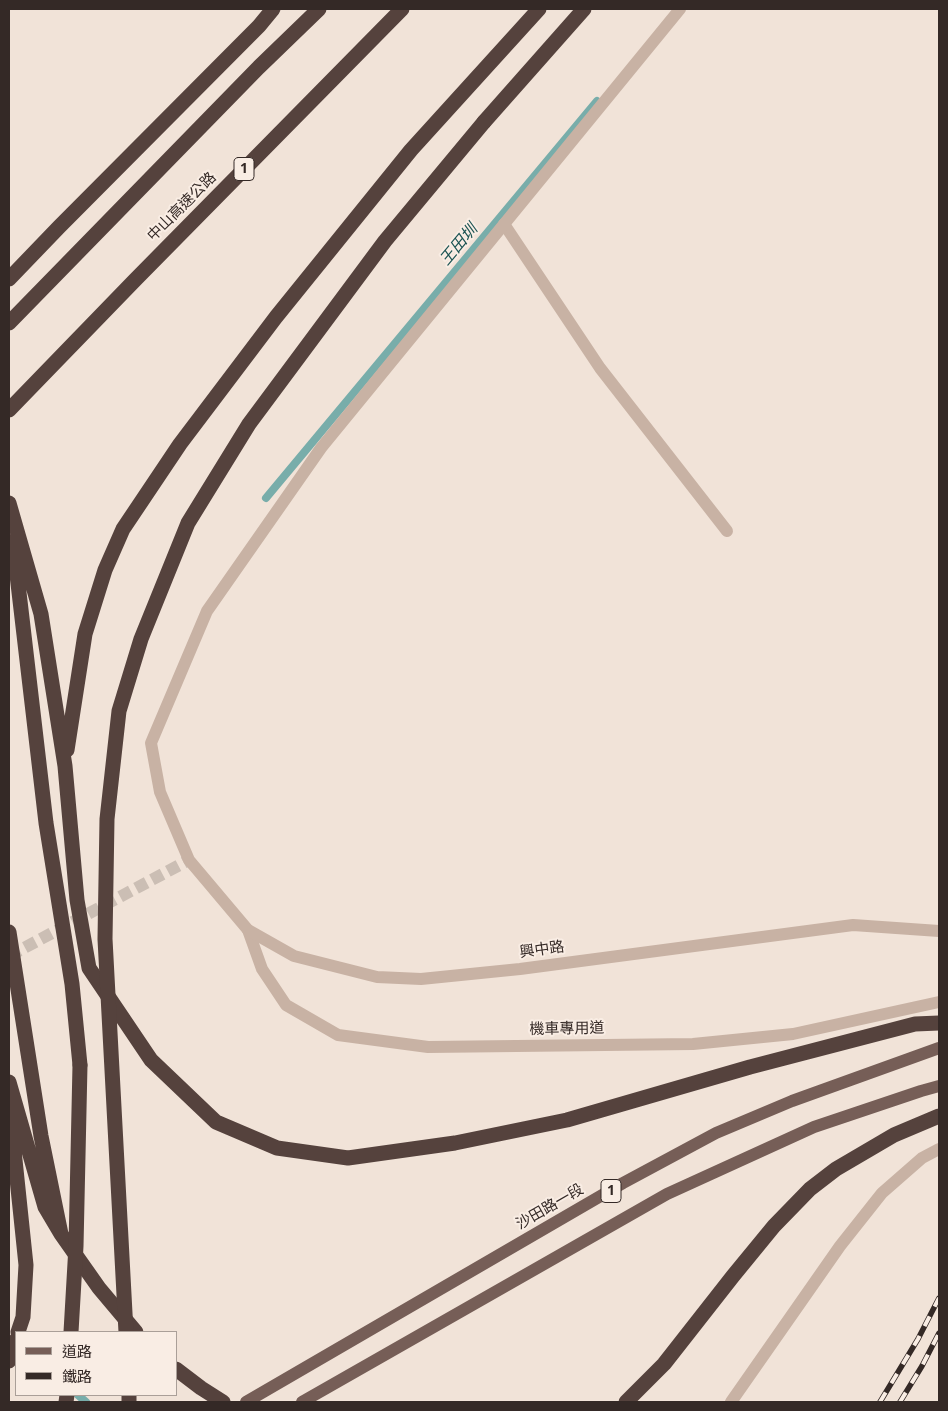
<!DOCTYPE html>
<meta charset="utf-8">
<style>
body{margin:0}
#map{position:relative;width:948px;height:1411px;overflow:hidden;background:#f1e3d8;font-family:"Noto Sans","Noto Sans TC",sans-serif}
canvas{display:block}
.frame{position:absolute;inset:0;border:10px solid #342926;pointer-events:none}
.legend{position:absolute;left:15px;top:1331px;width:162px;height:65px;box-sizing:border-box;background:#f9ede4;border:1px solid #aa9f98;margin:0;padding:6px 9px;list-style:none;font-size:15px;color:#342926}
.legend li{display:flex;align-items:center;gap:10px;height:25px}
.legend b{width:25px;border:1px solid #aa9f98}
</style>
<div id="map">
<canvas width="948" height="1411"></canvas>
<div class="frame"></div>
<ul class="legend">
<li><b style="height:6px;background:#765e57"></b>道路</li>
<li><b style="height:6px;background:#342926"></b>鐵路</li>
</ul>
</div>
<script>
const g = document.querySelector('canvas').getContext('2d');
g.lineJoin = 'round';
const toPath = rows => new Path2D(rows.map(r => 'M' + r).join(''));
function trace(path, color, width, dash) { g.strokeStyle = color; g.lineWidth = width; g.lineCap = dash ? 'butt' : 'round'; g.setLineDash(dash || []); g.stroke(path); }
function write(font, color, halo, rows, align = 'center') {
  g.font = font + ' "Noto Sans","Noto Sans TC",sans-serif'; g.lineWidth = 4; g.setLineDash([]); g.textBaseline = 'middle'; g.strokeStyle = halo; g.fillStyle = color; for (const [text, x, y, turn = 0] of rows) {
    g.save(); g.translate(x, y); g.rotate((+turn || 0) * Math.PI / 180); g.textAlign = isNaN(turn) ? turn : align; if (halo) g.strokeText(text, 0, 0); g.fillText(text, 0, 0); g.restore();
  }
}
trace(toPath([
 [266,498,597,101],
 [78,1395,86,1402]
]), '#78adaa', 8);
trace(toPath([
 [9,956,189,860]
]), '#cbbeb4', 12, [12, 6]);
trace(toPath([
 [504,224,600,368,727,531],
 [248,930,262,969,286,1005,338,1035,428,1047,693,1044,793,1034,939,1002],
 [731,1402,840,1246,882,1193,922,1158,939,1149]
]), '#c8b2a4', 12);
trace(toPath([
 [680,9,321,448,207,611,151,743,160,792,189,860,248,930,294,956,377,977,421,979,520,969,853,925,939,931]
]), '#c8b2a4', 12);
trace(toPath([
 [246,1402,623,1183,716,1133,792,1101,939,1048],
 [302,1402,667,1194,814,1127,921,1091,939,1086]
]), '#765e57', 12);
trace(toPath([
 [484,122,584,9],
 [9,279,59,227,259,26,273,9],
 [9,323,259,67,319,9],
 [9,410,135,280,402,9],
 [9,503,41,614,65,766,77,900,89,968,151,1060,216,1122,277,1148,348,1158,455,1143,567,1120,750,1067,915,1024,939,1023],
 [13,541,46,823,72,984,80,1065],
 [67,750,85,634,105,570,123,529,180,444,276,317,411,150,539,9],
 [9,932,41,1136,61,1234],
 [9,1082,45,1207,61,1234,99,1288,136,1332],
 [10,1112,26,1265,23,1317,18,1332],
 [9,1361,16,1340],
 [176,1369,201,1388,223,1402],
 [129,1395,129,1402],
 [66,1402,67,1395],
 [626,1402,664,1364,733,1276,774,1226,810,1189,836,1169,894,1135,939,1116]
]), '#55423d', 15);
const rail = toPath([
 [880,1402,918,1339,939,1298],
 [900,1402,922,1366,939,1333]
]);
trace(rail, '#342926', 5.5);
trace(rail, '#f9ede4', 4, [11]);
trace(toPath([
 [71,1332,76,1246,80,1065],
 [126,1332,105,939,107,819,119,711,141,639,188,523,249,424,385,241,484,122]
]), '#55423d', 15);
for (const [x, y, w] of [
 [244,169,20],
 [611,1191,20]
]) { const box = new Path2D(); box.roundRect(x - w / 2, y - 11.5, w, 23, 4); g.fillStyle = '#f9ede4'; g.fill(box); trace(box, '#342926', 1); }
write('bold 14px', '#342926', null, [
 ["1",244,169],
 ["1",611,1191]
]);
write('15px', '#342926', '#f9ede4', [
 ["中山高速公路",182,207,-45],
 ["興中路",542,950,-8],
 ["機車專用道",567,1029,-1],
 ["沙田路一段",550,1207,-30]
]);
write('italic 16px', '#1c5453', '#f9ede4', [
 ["王田圳",459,245,-50]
]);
</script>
